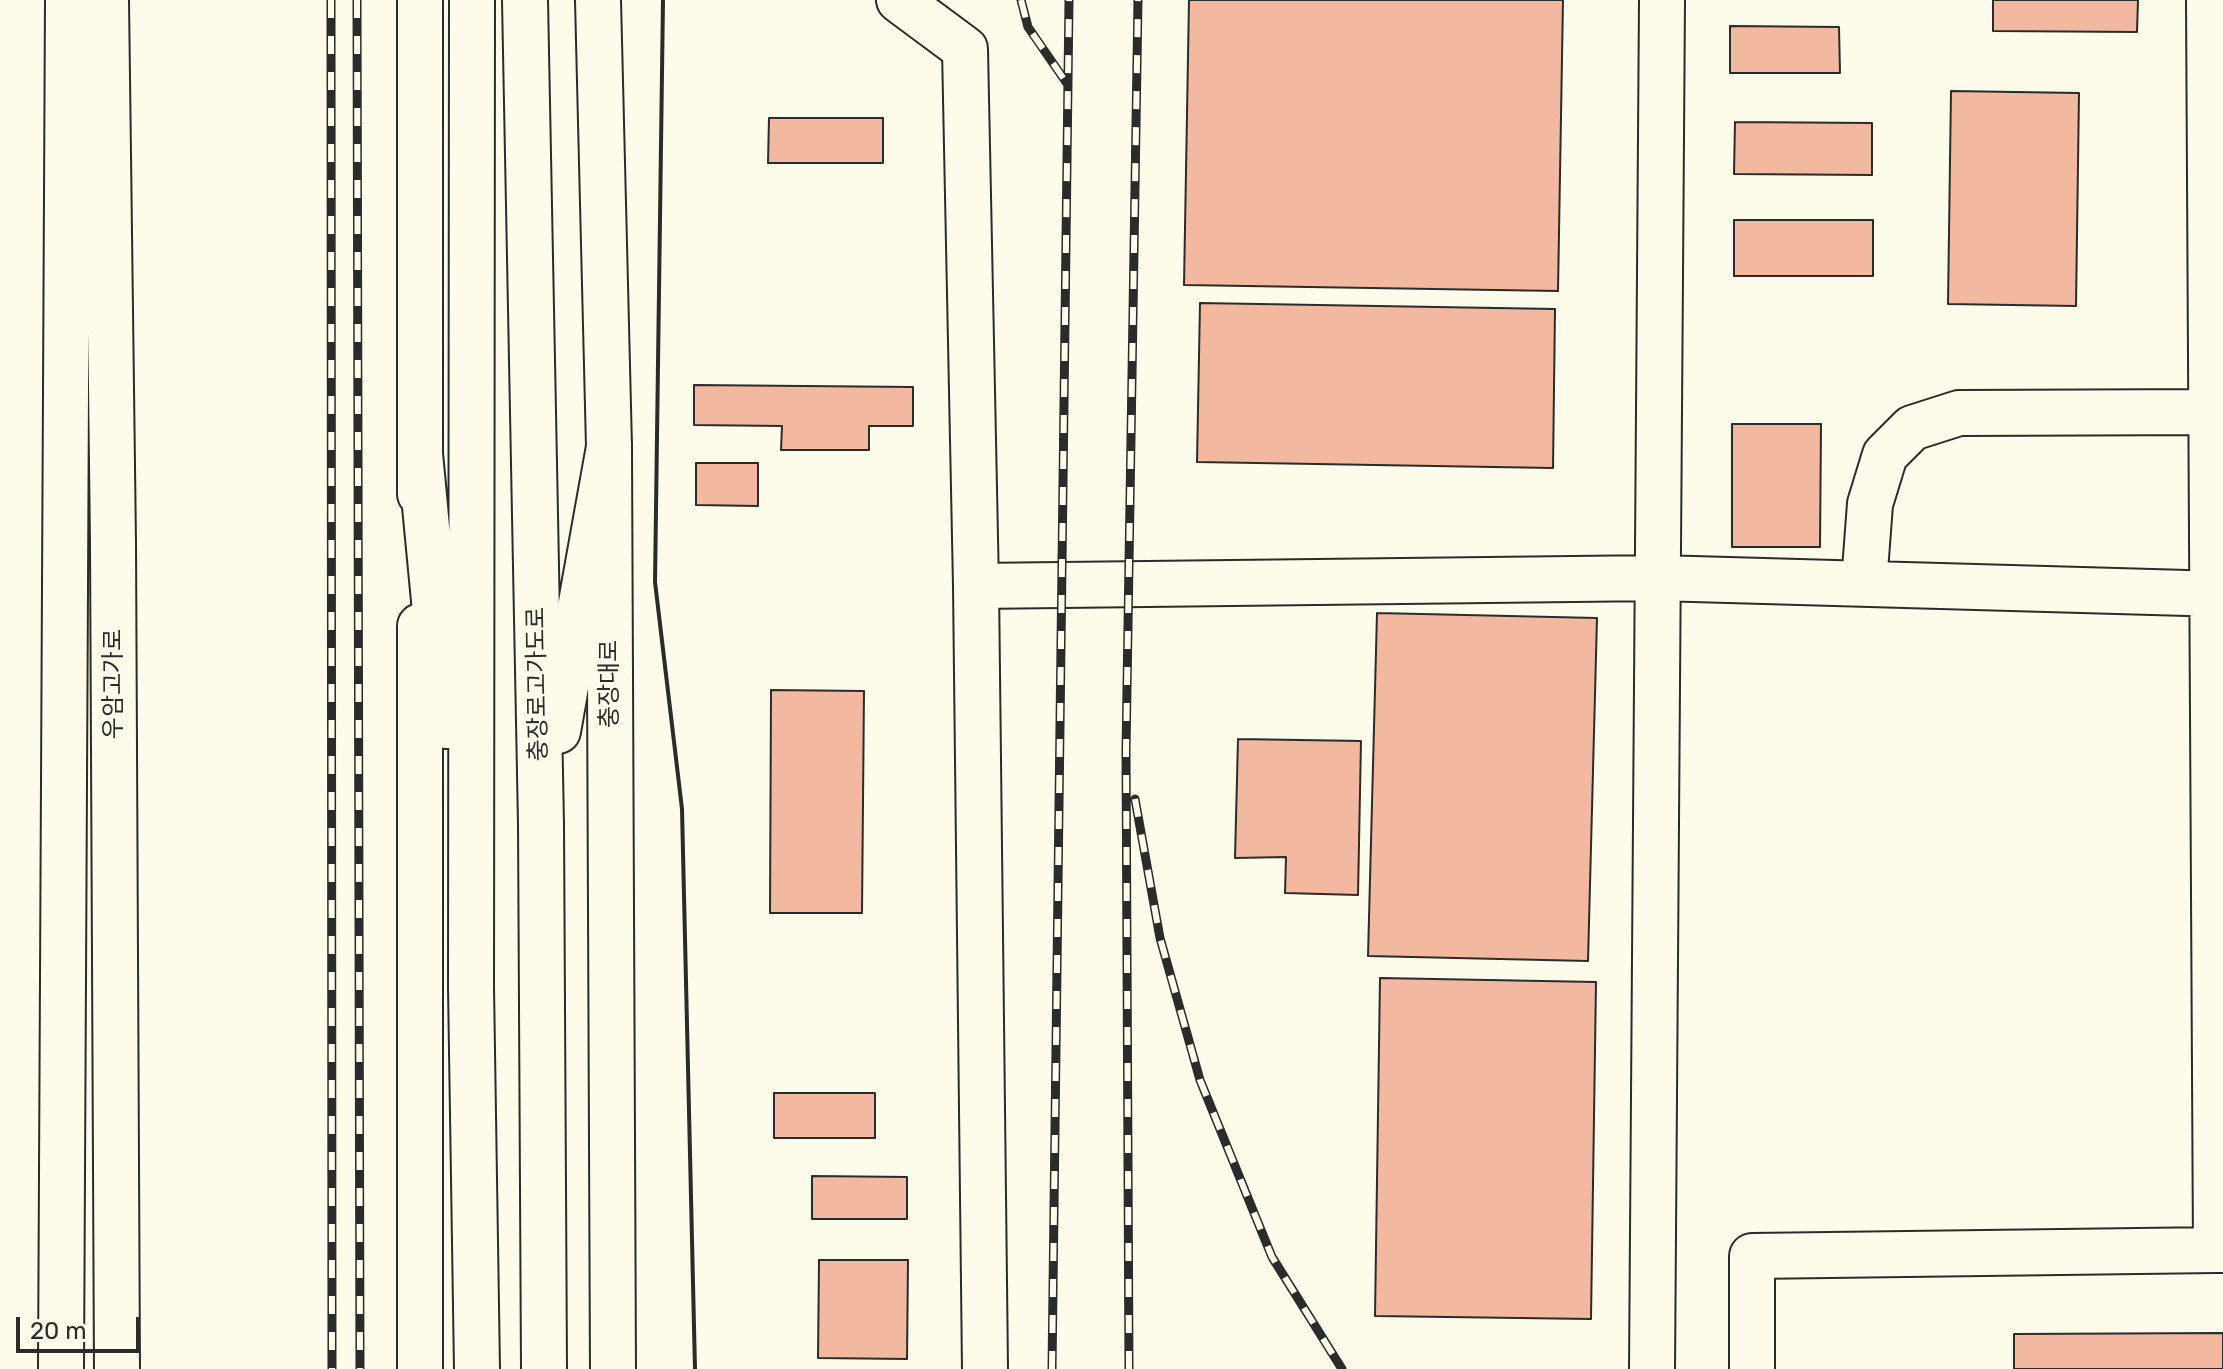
<!DOCTYPE html>
<meta charset="utf-8">
<style>
body{margin:0}
#map{position:relative;width:2223px;height:1369px;overflow:hidden;background:#fdfbea;font-family:Rubik,sans-serif}
canvas{display:block}
.scale{position:absolute;left:16px;top:1317px;width:124px;height:36px;box-sizing:border-box;border:4px solid #2b2b2b;border-top:0;padding-left:10px;font-size:24px;line-height:28px;white-space:nowrap;color:#2b2b2b;-webkit-text-stroke:6px #fdfbea;paint-order:stroke}
</style>
<div id="map">
<canvas width="2223" height="1369"></canvas>
<div class="scale">20 m</div>
</div>
<script>
const g = document.querySelector('canvas').getContext('2d');
g.lineJoin = 'round';
function fillPath(path, color) { g.fillStyle = color; g.fill(path, 'evenodd'); }
const toPath = rows => new Path2D(rows.map(r => 'M' + r).join(''));
function trace(path, color, width, dash) { g.strokeStyle = color; g.lineWidth = width; g.lineCap = dash ? 'butt' : 'round'; g.setLineDash(dash || []); g.stroke(path); }
function write(font, color, halo, rows, align = 'center') {
  g.font = font + ' Rubik,"Noto Sans KR",sans-serif'; g.lineWidth = 6; g.setLineDash([]); g.textBaseline = 'middle'; g.strokeStyle = halo; g.fillStyle = color; for (const [text, x, y, turn = 0] of rows) {
    g.save(); g.translate(x, y); g.rotate((+turn || 0) * Math.PI / 180); g.textAlign = isNaN(turn) ? turn : align; if (halo) g.strokeText(text, 0, 0); g.fillText(text, 0, 0); g.restore();
  }
}
const building = toPath([
 [1189,0,1563,0,1558,291,1184,285,1189,0],
 [1993,0,2138,0,2137,32,1993,31,1993,0],
 [1730,26,1839,27,1840,73,1730,73,1730,26],
 [1951,91,2079,93,2076,306,1948,304,1951,91],
 [769,118,883,118,883,163,768,163,769,118],
 [1735,122,1872,123,1872,175,1734,174,1735,122],
 [1734,220,1873,220,1873,276,1734,276,1734,220],
 [1200,303,1555,309,1553,468,1197,462,1200,303],
 [694,385,913,387,913,426,869,426,869,450,781,450,782,426,694,425,694,385],
 [1732,424,1821,424,1820,547,1732,547,1732,424],
 [696,463,758,463,758,506,696,505,696,463],
 [1377,613,1597,618,1588,961,1368,956,1377,613],
 [771,690,864,691,862,913,770,913,771,690],
 [1238,739,1361,741,1358,895,1285,893,1286,857,1235,858,1238,739],
 [1380,978,1596,982,1591,1319,1375,1316,1380,978],
 [774,1093,875,1093,875,1138,774,1138,774,1093],
 [812,1176,907,1177,907,1219,812,1219,812,1176],
 [819,1260,908,1260,907,1359,818,1358,819,1260],
 [2223,1333,2223,1369,2014,1369,2014,1334,2223,1333]
]);
fillPath(building, '#f2b8a0');
trace(building, '#2b2b2b', 2);
const minor = toPath([
 [899,0,965,49,976,586],
 [2209,0,2216,1250,2223,1250],
 [1864,584,1870,504,1885,455,1912,428,1959,413,2212,412],
 [985,1369,976,586,1658,578,2223,594],
 [1652,1369,1662,0],
 [1752,1369,1752,1256,2216,1250]
]);
const major = toPath([
 [420,0,420,494],
 [598,0,609,447,613,1369],
 [420,626,420,1369]
]);
const highway = toPath([
 [106,0,113,542,117,1369],
 [472,0,471,987,477,1369],
 [525,0,541,824,544,1369],
 [420,454,446,726],
 [558,731,609,447],
 [61,1369,68,0]
]);
trace(minor, '#2b2b2b', 48);
trace(major, '#2b2b2b', 48);
trace(highway, '#2b2b2b', 48);
trace(minor, '#fdfbea', 44);
trace(major, '#fdfbea', 44);
trace(highway, '#fdfbea', 44);
const rail = toPath([
 [331,0,332,1369],
 [357,0,360,1369],
 [1021,0,1028,27,1068,85],
 [1135,799,1160,938,1200,1080,1272,1257,1342,1369],
 [1052,1369,1069,0],
 [1129,1369,1126,751,1138,0]
]);
trace(rail, '#2b2b2b', 9);
trace(rail, '#fdfbea', 6, [18]);
trace(toPath([
 [663,0,655,582,682,809,695,1369]
]), '#2b2b2b', 4);
write('24px', '#2b2b2b', '#fdfbea', [
 ["우암고가로",114,684,-90],
 ["충장로고가도로",538,684,-91],
 ["충장대로",610,684,-90]
]);
</script>
